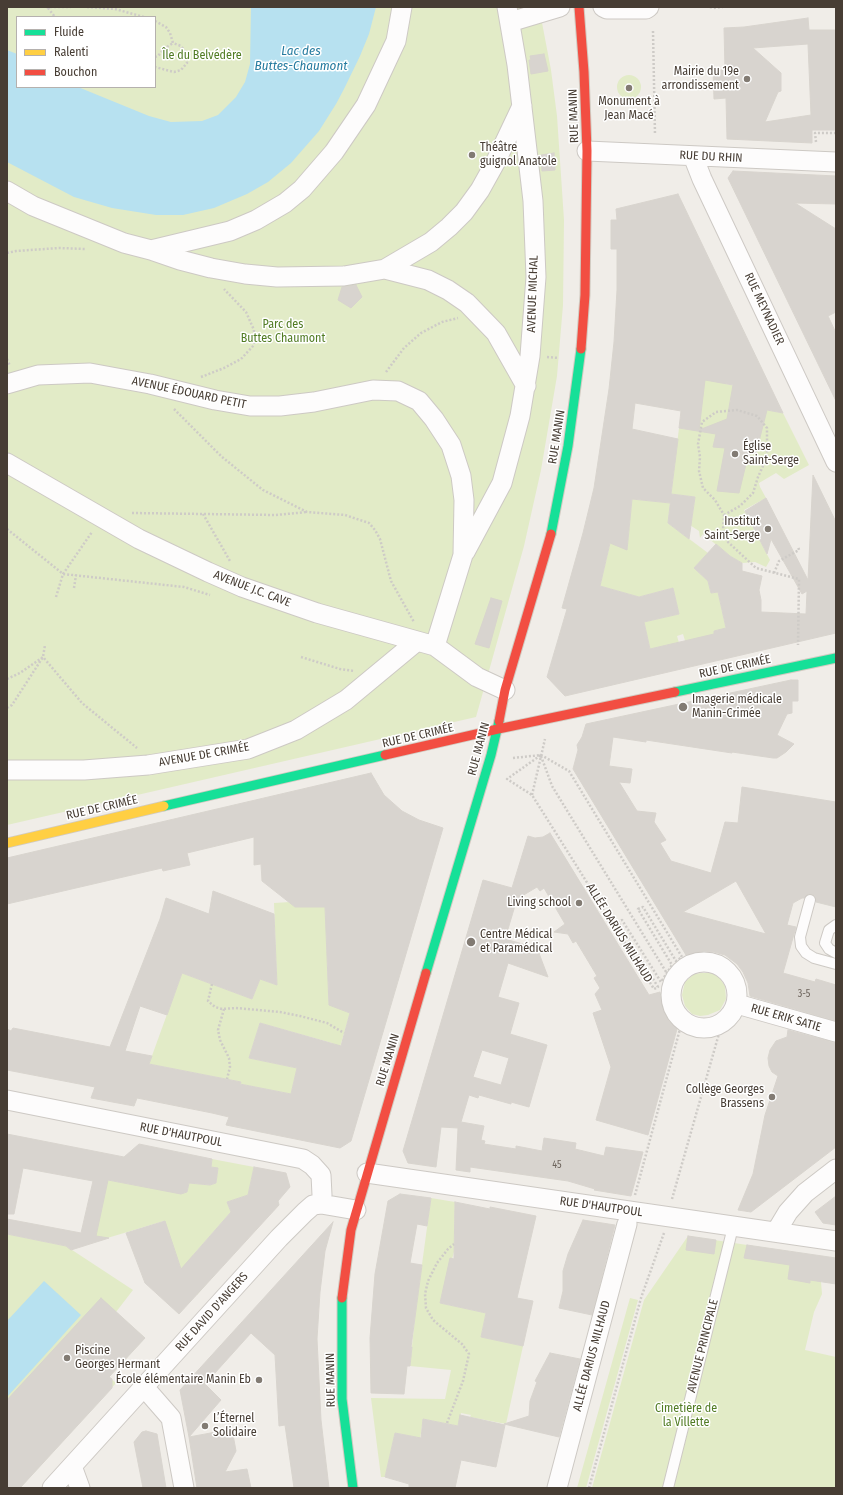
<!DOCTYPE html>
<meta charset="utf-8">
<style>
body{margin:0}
#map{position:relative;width:843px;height:1495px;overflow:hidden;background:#f0ede8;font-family:"Fira Sans Condensed",sans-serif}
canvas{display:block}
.frame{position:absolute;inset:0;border:8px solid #473d34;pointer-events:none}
.legend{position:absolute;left:16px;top:16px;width:140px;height:72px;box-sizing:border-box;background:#fff;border:1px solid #b5b1ae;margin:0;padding:5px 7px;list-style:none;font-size:12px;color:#473d34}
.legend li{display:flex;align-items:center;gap:8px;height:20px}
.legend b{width:20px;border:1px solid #b5b1ae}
</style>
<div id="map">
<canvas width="843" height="1495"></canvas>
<div class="frame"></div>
<ul class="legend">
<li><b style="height:5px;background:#16e098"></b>Fluide</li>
<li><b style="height:5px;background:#ffcf43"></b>Ralenti</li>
<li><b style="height:5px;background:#f24e42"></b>Bouchon</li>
</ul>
</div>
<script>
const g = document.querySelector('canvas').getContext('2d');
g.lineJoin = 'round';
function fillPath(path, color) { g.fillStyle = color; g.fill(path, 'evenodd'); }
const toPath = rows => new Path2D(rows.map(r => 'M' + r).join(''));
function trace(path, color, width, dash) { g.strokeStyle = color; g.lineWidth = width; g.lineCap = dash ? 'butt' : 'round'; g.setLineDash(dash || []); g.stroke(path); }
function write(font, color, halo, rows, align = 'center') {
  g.font = font + ' "Fira Sans Condensed",sans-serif'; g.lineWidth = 3; g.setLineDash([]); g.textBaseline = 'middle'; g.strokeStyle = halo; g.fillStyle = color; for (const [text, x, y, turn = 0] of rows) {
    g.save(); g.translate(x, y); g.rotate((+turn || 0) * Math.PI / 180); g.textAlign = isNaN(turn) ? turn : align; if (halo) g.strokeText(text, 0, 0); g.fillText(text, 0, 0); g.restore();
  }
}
fillPath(toPath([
 [7,7,539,7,551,70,557,116,564,220,563,305,557,376,541,470,524,546,476,717,7,825],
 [17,17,155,17,155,87,17,87],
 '617 87a12 12 0 1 1 24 0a12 12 0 1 1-24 0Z',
 [730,363,726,384,743,387,740,401,730,400,730,403,783,413,809,465,784,479,776,473,759,483,760,487,766,498,744,510,770,560,766,567,755,562,742,563,730,556,703,534,700,538,699,531,679,518,692,519,695,497,671,494,679,428,694,430,706,368],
 [632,499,670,503,668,523,708,553,694,568,708,581,711,593,718,592,726,629,714,631,715,637,686,644,683,634,677,636,679,643,650,649,644,622,679,614,673,588,639,597,600,586,611,540,627,549],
 [325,900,329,1004,350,1013,340,1047,332,1043,260,1023,249,1058,297,1068,291,1094,240,1084,241,1082,149,1064,182,973,252,999,260,979,277,985,274,903,290,902,295,907,305,907],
 [701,973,712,973,719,977,725,986,726,999,720,1010,708,1015,700,1016,692,1014,685,1006,682,995,685,982,694,974],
 [212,1159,254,1167,248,1195,227,1202,231,1212,193,1255,201,1271,210,1280,197,1295,181,1269,164,1221,94,1242,107,1180,184,1193,187,1192,189,1183,210,1185,216,1183,218,1169,211,1167],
 [431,1198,455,1202,454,1252,440,1303,486,1313,481,1337,523,1346,506,1424,470,1417,471,1415,461,1413,458,1426,423,1419,420,1439,415,1437,395,1433,385,1477,381,1477,371,1398,445,1399,451,1370,410,1366,415,1316],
 [7,1234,66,1246,133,1290,116,1312,145,1338,109,1377,116,1383,20,1488,7,1488],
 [688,1236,826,1257,821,1282,822,1294,814,1312,805,1350,836,1357,836,1488,592,1488,644,1300],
 [630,1298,638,1300,586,1488,577,1488]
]), '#e2ebc7');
fillPath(toPath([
 [251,7,376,7,369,34,360,56,344,89,336,104,319,131,291,163,268,182,247,194,214,208,183,215,156,215,112,208,74,197,7,162,7,50,17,54,17,87,78,87,149,116,171,122,202,121,218,115,236,97,245,82,250,64],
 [44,1281,81,1315,7,1397,7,1321]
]), '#b7e1f0');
const building = toPath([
 [808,18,809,30,836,30,836,130,812,130,812,143,727,139,726,98,714,99,713,70,725,70,724,28,744,27,808,18],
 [808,44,811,115,765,122,778,92,781,91,781,73,753,48,808,44],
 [544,54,548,71,531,74,529,60,531,60,530,56,544,54],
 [554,153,555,170,542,171,541,155,554,153],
 [733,171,836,176,836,204,795,203,836,229,836,312,828,316,836,333,836,401,728,178,733,171],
 [678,194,783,413,767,410,756,453,751,452,746,464,739,493,717,491,725,448,713,447,716,434,679,428,681,411,635,403,632,429,678,439,671,494,695,497,689,539,668,523,671,497,670,503,632,499,627,550,610,543,600,586,639,597,673,588,679,614,644,622,650,649,714,634,714,631,726,628,718,592,711,593,708,581,694,568,716,544,730,556,742,563,742,571,762,576,759,590,761,600,761,612,806,614,807,591,802,594,771,539,767,554,745,511,766,498,808,580,813,475,836,522,836,633,565,696,547,677,567,609,562,608,583,533,594,488,609,389,614,342,617,290,617,249,611,249,611,220,617,220,616,209,678,194],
 [705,380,733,385,727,419,699,430,705,380],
 [356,285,362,297,351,308,338,300,342,287,356,285],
 [491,598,502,601,489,648,475,644,491,598],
 [791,680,798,680,798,701,792,701,792,713,787,714,777,735,794,744,786,752,777,758,773,758,732,752,732,753,646,740,646,742,613,737,609,766,632,769,630,783,619,782,637,811,656,813,654,822,666,840,660,843,671,861,711,873,725,822,738,823,742,787,836,802,836,907,816,902,815,896,811,894,808,894,804,898,802,898,793,903,787,925,796,927,783,973,815,982,816,979,836,985,836,1021,750,996,748,983,743,972,737,964,725,955,714,952,704,951,686,955,573,769,578,750,577,745,582,737,586,724,791,680],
 [736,881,766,934,683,912,736,881],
 [371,773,384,795,402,811,419,820,443,828,351,1141,340,1148,226,1125,229,1117,212,1113,137,1098,134,1106,91,1098,95,1087,7,1070,7,1029,11,1031,13,1028,110,1047,160,919,166,898,209,914,213,891,274,914,277,985,260,979,252,999,182,973,167,1015,140,1006,125,1051,152,1056,149,1064,241,1082,240,1084,291,1094,297,1068,249,1058,260,1023,341,1046,350,1013,329,1005,325,907,295,907,262,881,261,864,254,865,254,837,187,853,190,865,163,871,162,868,7,904,7,858,371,773],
 [550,833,649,995,660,992,664,1012,670,1022,677,1029,648,1135,596,1120,611,1067,593,1013,602,1010,595,994,600,988,594,978,597,976,576,941,573,943,568,934,554,932,565,924,544,888,540,891,537,887,517,899,505,939,537,948,548,977,508,963,498,997,519,1003,510,1034,547,1045,529,1107,511,1102,511,1104,479,1095,478,1098,469,1095,461,1122,484,1126,481,1140,485,1141,484,1144,516,1149,516,1146,542,1151,544,1138,576,1143,575,1149,604,1156,606,1147,643,1152,631,1196,594,1190,595,1189,568,1181,470,1167,470,1172,456,1170,458,1128,441,1127,436,1167,408,1163,403,1151,483,880,512,888,528,836,535,838,543,837,550,833],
 [482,1050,509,1058,501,1085,473,1077,482,1050],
 [788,1030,836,1043,836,1147,751,1212,738,1210,753,1174,765,1115,778,1076,772,1072,769,1066,768,1058,770,1050,776,1041,787,1037,788,1030],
 [7,1134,124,1157,139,1144,212,1159,211,1167,218,1168,216,1183,210,1185,189,1183,187,1192,181,1194,108,1180,96,1236,109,1238,71,1250,66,1246,7,1234,7,1219,81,1233,93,1181,23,1168,14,1214,7,1214,7,1134],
 [254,1167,286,1173,290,1187,278,1201,279,1205,179,1314,145,1283,126,1233,165,1221,181,1269,231,1212,227,1202,248,1195,254,1167],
 [400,1194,431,1198,427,1226,417,1224,410,1263,422,1265,411,1347,412,1347,410,1366,407,1366,404,1394,371,1393,370,1338,375,1274,388,1201,400,1194],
 [836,1196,836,1225,823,1223,815,1212,836,1196],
 [455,1202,490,1209,490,1207,536,1216,517,1298,533,1301,523,1346,481,1337,486,1313,440,1303,450,1258,454,1259,455,1202],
 [583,1220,615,1225,592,1315,559,1308,563,1291,563,1271,568,1254,583,1220],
 [333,1222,325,1251,320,1292,317,1339,321,1420,329,1488,294,1488,285,1425,279,1426,275,1355,251,1333,205,1384,221,1400,189,1437,180,1390,333,1222],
 [688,1236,716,1240,714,1254,686,1250,688,1236],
 [747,1245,836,1258,836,1284,810,1280,810,1283,788,1279,790,1265,744,1258,747,1245],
 [101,1298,145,1338,109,1377,112,1379,112,1388,20,1488,7,1488,7,1400,101,1298],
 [550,1353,580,1359,559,1437,504,1424,529,1416,530,1401,537,1382,535,1381,550,1353],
 [460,1415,505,1425,496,1467,461,1460,455,1488,409,1488,409,1484,385,1477,395,1433,421,1438,423,1419,458,1426,460,1415],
 [232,1429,236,1451,225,1472,247,1469,251,1488,197,1488,189,1437,232,1429],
 [146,1431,157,1434,166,1488,143,1488,134,1442,142,1432,146,1431]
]);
fillPath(building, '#d8d4cf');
trace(building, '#d8d4ce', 1);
const lane = toPath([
 [810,900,800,937,801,946,806,953,814,958,836,964],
 [836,925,829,930,825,943,829,949,836,953],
 [668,1488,733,1227]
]);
const street = toPath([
 [603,7,607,9,646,9,649,7],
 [510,22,560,7],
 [587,151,836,162],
 [693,156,702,179,836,462],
 [7,191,33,206,124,243,151,250,230,231,256,220,285,203,302,189,334,152,366,105,396,41,402,7],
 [151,250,180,260,211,268,245,274,277,277,344,276,385,269,431,242,449,227,464,212,480,190,495,163,522,106],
 [385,269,428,280,448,290,467,303,496,333,526,386],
 [7,384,38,375,90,373,150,384,215,400,250,406,280,406,314,402,373,390,398,391,419,401,434,419,451,445,461,476,464,500,463,555,435,646],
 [7,463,139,539,208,572,242,587,317,613,435,646,477,677,505,690],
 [465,552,502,483,520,416,530,356,536,277,533,201,517,65,507,7],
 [7,770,84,770,148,765,248,749,296,730,346,700,416,642],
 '671 995a33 33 0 1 1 66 0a33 33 0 1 1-66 0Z',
 [737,1004,836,1032],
 [7,1100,303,1159,312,1165,321,1175,322,1195,321,1204],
 [367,1173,836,1241],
 [776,1232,788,1212,805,1193,836,1169],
 [144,1387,171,1418,184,1488],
 [72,1466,80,1488],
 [52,1488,279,1238,305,1212,313,1205,321,1204,356,1210],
 [557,1488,627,1224]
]);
const fast = toPath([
 [551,534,568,446,581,349],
 [675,692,836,658],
 [164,806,385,755],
 [426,973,491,755,499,721],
 [342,1298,342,1399,353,1488]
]);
const slow = toPath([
 [7,843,164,806]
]);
const jam = toPath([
 [579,7,584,72,587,151,585,295,581,349],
 [499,721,505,690,551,534],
 [385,755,498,729,675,692],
 [342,1298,351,1230,426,973]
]);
trace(lane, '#cdc9c4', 12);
trace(street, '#cdc9c4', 21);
trace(fast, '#d1cac0', 11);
trace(slow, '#d1cac0', 11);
trace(jam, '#d1cac0', 11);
trace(toPath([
 [46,7,71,7],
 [87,7,115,9,144,17],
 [710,7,713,8,723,7],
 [48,8,55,17],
 [155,21,166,27,170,33,173,43,181,46,186,53,187,63,181,70,174,72,155,67],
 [653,31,655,135],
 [155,57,158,56,164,49,173,43],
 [816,142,815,133,836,133],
 [7,253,16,251,59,248,86,249],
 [547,357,559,358],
 [7,359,10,366],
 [386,372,404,348,421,333,442,322,458,318],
 [201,377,224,368,241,359,254,345,254,330,246,312,224,289],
 [174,409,222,457,263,490,307,512,345,515,369,523,375,530,380,539,391,581,414,622],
 [132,513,276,515,307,512],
 [203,514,230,561],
 [724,515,740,506,753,493,758,477,767,457,767,428,757,416,737,410,716,412,702,422,698,444,700,457,699,471,703,488,715,500,724,515,723,530,728,542,756,568,799,579,798,645],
 [7,529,63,574,184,587,210,595],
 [774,573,779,561,799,550,798,546],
 [74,588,76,575],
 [56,597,63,574,92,532],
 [301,657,340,669,354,671],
 [7,679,20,673,43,657,82,703,137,748],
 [7,708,12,705,43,657,45,645],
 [541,756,552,786,671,980],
 [513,758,541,755,569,771,682,957,676,961,643,907,638,909,672,965,661,982,622,920,618,922,658,987,654,989,532,795,507,779,541,755],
 [532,795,545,739],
 [212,984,208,1001,215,1007,222,1009,236,1008,280,1012,300,1016,327,1023,344,1033],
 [224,1009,218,1030,220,1040,229,1058,230,1067,227,1079],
 [635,1195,680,1029],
 [672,1199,722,1023],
 [447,1423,463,1381,469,1354,462,1344,433,1320,426,1308,425,1294,428,1281,437,1263,448,1249,454,1244],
 [589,1488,641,1298,664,1233]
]), '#cecbc7', 2.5, [2, 2]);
trace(lane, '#fdfcfc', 10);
trace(street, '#fdfcfc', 19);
trace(fast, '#16e098', 9);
trace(slow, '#ffcf43', 9);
trace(jam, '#f24e42', 9);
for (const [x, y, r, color] of [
 [747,79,4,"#827b73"],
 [629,88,4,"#827b73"],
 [472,155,4,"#827b73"],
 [735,454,4,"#827b73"],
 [768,529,4,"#827b73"],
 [683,707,5,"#827b73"],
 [579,903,4,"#827b73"],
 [471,942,5,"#827b73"],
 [772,1097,4,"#827b73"],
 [67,1358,4,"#827b73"],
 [259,1380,4,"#827b73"],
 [205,1426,4,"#827b73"]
]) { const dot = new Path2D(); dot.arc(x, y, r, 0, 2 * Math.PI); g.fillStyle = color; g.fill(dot); trace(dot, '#fff', 1.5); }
write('10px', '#6d645c', null, [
 ["3-5",804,994],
 ["45",557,1165]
]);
write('12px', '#517c24', '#fff', [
 ["Île du Belvédère",202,56],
 ["Parc des",283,325],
 ["Buttes Chaumont",283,339],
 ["Cimetière de",686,1409],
 ["la Villette",686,1423]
]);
write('12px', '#473d34', '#fff', [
 ["Mairie du 19e",739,72,"right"],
 ["arrondissement",739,86,"right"],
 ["Monument à",629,102,"center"],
 ["Jean Macé",629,116,"center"],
 ["Théâtre",480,148],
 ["guignol Anatole",480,162],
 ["Église",743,447],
 ["Saint-Serge",743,461],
 ["Institut",760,522,"right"],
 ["Saint-Serge",760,536,"right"],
 ["Imagerie médicale",692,700],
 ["Manin-Crimée",692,714],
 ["Living school",571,903,"right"],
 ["Centre Médical",480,935],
 ["et Paramédical",480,949],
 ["Collège Georges",764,1090,"right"],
 ["Brassens",764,1104,"right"],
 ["Piscine",75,1351],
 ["Georges Hermant",75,1365],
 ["École élémentaire Manin Eb",251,1380,"right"],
 ["L’Éternel",213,1419],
 ["Solidaire",213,1433]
], 'left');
write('12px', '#473d34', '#fff', [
 ["RUE MANIN",574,116,-92],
 ["RUE DU RHIN",711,157,3],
 ["AVENUE MICHAL",533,294,-88],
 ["RUE MEYNADIER",764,309,65],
 ["AVENUE ÉDOUARD PETIT",189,393,12],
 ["RUE MANIN",557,437,-81],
 ["AVENUE J.C. CAVE",252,589,21],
 ["RUE DE CRIMÉE",735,667,-12],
 ["RUE DE CRIMÉE",418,736,-13],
 ["RUE MANIN",479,749,-75],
 ["AVENUE DE CRIMÉE",204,755,-10],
 ["RUE DE CRIMÉE",102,808,-13],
 ["ALLÉE DARIUS MILHAUD",619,933,58],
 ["RUE ERIK SATIE",786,1018,16],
 ["RUE MANIN",388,1060,-73],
 ["RUE D'HAUTPOUL",181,1135,11],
 ["RUE D'HAUTPOUL",601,1207,8],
 ["RUE DAVID D'ANGERS",212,1312,-48],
 ["AVENUE PRINCIPALE",703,1346,-76],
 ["ALLÉE DARIUS MILHAUD",592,1356,-75],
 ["RUE MANIN",331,1380,-91]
]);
write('italic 13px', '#257b9f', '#fff', [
 ["Lac des",301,51],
 ["Buttes-Chaumont",301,66]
]);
</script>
